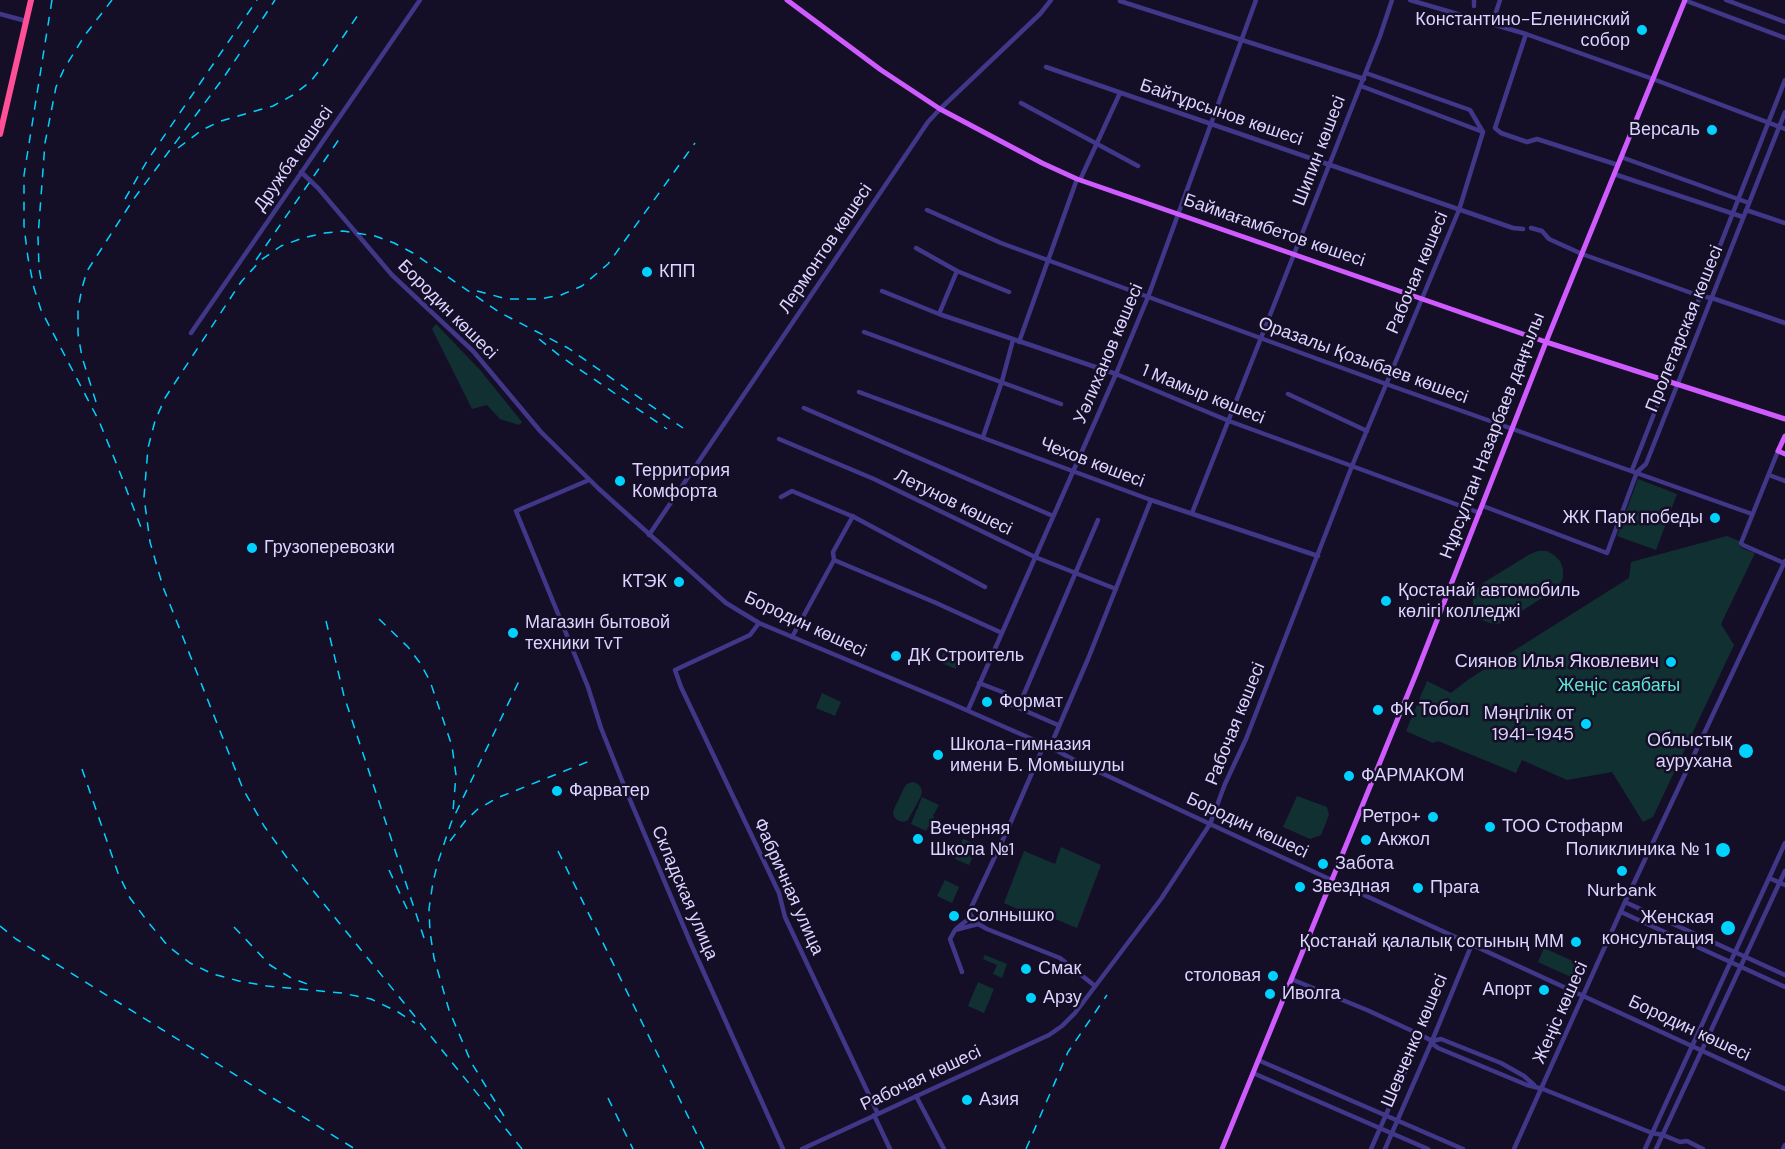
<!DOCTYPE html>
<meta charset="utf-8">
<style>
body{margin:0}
canvas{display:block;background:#140e27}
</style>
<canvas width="1785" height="1149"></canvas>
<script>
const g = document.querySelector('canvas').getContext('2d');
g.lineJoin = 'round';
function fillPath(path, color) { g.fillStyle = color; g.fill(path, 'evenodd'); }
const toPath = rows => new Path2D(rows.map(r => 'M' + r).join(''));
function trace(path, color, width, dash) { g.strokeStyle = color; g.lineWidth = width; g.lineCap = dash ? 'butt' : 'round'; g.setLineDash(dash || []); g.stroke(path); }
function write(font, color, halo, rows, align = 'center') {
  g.font = font + ' "DM Sans",sans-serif'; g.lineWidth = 5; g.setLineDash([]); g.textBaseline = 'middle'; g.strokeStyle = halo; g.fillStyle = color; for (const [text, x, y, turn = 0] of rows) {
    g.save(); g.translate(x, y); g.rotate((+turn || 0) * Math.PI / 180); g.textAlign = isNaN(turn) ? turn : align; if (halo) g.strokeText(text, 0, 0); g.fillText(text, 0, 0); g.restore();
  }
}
fillPath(toPath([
 [436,324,480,370,522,422,519,425,500,419,487,405,472,409,432,329],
 [1638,479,1677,494,1656,550,1617,536],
 [1727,536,1739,541,1741,548,1755,553,1721,624,1734,645,1653,817,1643,822,1612,772,1567,780,1522,760,1516,773,1438,741,1433,743,1406,731,1427,681,1451,693,1469,679,1629,578,1631,562],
 [1538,551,1547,551,1554,555,1560,561,1563,569,1563,578,1559,586,1553,591,1506,621,1498,624,1490,623,1482,620,1476,613,1473,605,1473,597,1477,589,1483,583,1530,554],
 [943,653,959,660,956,669,939,662],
 [822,693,841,702,835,716,816,708],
 [912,782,916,783,920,786,922,791,921,796,908,820,904,822,899,821,895,818,893,814,894,809,904,788,907,784],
 [1297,796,1327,807,1329,815,1321,835,1310,839,1283,827],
 [922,797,939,805,934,814,933,814,934,818,926,831,911,824,917,809,919,808,918,807],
 [963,839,978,845,969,865,955,859],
 [1061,847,1101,865,1077,928,1043,914,1035,917,1004,903,1024,851,1055,864],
 [945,880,959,887,952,903,937,896],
 [1544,948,1579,964,1573,978,1538,962],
 [985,955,1007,964,1002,978,993,974,997,965,983,959],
 [978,982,994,989,984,1013,968,1006]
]), '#113032');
trace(toPath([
 [1410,0,1526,34,1653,79,1785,129],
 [1684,0,1785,38],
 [1726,0,1785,22],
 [1120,1,1364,79],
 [1474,6,1474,0],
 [0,14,26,21],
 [1492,24,1500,0],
 [1046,67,1513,228,1523,229],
 [1366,73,1470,110,1483,132],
 [1361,86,1483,132],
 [1021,103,1138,166],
 [1495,128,1501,133,1527,142,1537,139,1618,165],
 [1495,128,1526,34],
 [1621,157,1749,203],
 [301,172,318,188,392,275,473,351,541,432,599,489,726,603,759,623,948,702,1050,747,1078,762,1210,824,1785,1089],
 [1614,174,1743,217],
 [1080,180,1120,93],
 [927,210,1001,243,1386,384,1752,514],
 [1746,210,1785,223],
 [1531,228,1542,231,1549,239,1582,254,1700,296,1712,298,1785,323],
 [916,248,957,271,1009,292],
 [882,291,939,314,1116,374,1229,421,1480,513],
 [939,314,957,271],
 [864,332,1061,404],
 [191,333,420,0],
 [1019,342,1077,179],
 [859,392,1151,500,1318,556],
 [1288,394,1367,431],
 [804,408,1053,516],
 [983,437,1002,381,1013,340],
 [779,439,874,479,1035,557,1116,589],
 [1778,451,1741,543,1743,545,1784,563],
 [1632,470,1785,80],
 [1769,475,1785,481],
 [589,480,516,511,588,687,601,728,625,788,691,944,783,1149],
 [781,497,792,491,854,517,985,587],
 [1483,506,1607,553,1637,472,1646,464,1785,112],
 [1192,513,1380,36,1392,0],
 [649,535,928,122,940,109,1040,14,1051,0],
 [834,560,934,602,1002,633],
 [759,623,750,635,675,670,681,687,779,893,785,917,878,1114],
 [792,637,834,560,833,552,853,516],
 [979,683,1005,693,1003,699,1005,702,1058,725],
 [1018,708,1098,520],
 [968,710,1116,374,1148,297,1256,0],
 [1044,745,1006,833,970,910,970,914,978,924,987,929,1060,958,1095,986],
 [1050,747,1088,659,1151,500],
 [1769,878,1785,885],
 [1625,902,1785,975],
 [1621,912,1785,987],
 [957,928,971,917],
 [962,972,950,939,955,930,978,924],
 [1291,979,1367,1010,1421,1035,1432,1041,1434,1045,1438,1048,1527,1085,1543,1089,1652,1133,1663,1135,1680,1142,1687,1141,1703,1149],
 [1432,1041,1441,1039,1501,1063,1524,1076,1534,1085],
 [1258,1060,1463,1149],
 [1253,1073,1428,1149],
 [916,1096,944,1149],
 [874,1115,890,1149],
 [802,1149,1049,1035,1062,1026,1075,1013,1161,899,1210,824,1225,784,1246,739,1352,466,1459,210,1483,132],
 [1371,1149,1421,1035],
 [1385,1149,1432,1041,1472,944],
 [1514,1149,1625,902,1785,561],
 [1645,1149,1785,843],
 [1656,1149,1785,871],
 [1783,1149,1785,1145]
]), '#403788', 4.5);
trace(toPath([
 [787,0,881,70,940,109,1042,163,1077,179,1546,342,1785,419],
 [1785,436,1778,451,1785,454],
 [1222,1149,1416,674,1546,342,1685,0]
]), '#cf5bff', 5);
trace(toPath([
 [0,134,31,0]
]), '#ff4f96', 6);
trace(toPath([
 [52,0,24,175,24,226,28,258,34,288,41,310,99,421,117,465,142,530],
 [178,148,202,130,221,121,273,106,293,95,310,82,323,66,358,15],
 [125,199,147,161,257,0],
 [256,260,342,135],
 [41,279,39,268,38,237,45,143,56,87,64,69,85,35,112,0],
 [477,291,507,299,540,299,561,295,582,286,608,264,695,143],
 [539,339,560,356,667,429],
 [96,402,82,357,78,334,78,309,82,288,87,271,133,200,224,77,275,0],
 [379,619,408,647,420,663,430,681,452,746,456,775,453,811],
 [326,621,344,696,426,944],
 [82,769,118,873,130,898,148,922,168,946,190,963,213,974,239,981,267,986,342,993,371,999,398,1012,415,1023],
 [450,841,466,820,478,809,497,798,592,760],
 [558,851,704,1149],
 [389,870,409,913],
 [0,926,16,939,355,1149],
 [234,927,270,965,291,978,310,985],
 [608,1098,633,1149],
 [504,1116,471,1062,449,1010,434,958,430,932,429,909,433,882,438,862,451,823,519,681],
 [522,1149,290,862,264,826,243,789,163,587,150,542,144,497,148,448,155,421,165,398,241,282,261,260,281,246,303,238,325,233,343,231,375,236,394,243,413,253,499,312,568,348,683,428],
 [1026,1149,1068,1052,1107,995]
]), '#00d2ff', 1.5, [9, 8]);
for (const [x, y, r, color] of [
 [1642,30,6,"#00d2ff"],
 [1712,130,6,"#00d2ff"],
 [647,272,6,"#00d2ff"],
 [620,481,6,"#00d2ff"],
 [1715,518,6,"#00d2ff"],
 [252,548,6,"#00d2ff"],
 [679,582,6,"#00d2ff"],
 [1386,601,6,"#00d2ff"],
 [513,633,6,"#00d2ff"],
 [896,656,6,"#00d2ff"],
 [1671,662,6,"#00d2ff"],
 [987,702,6,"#00d2ff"],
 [1378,710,6,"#00d2ff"],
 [1586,724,6,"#00d2ff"],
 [1746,751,8,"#00d2ff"],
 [938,755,6,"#00d2ff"],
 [1349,776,6,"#00d2ff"],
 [557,791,6,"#00d2ff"],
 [1433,817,6,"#00d2ff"],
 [1490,827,6,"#00d2ff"],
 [918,839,6,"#00d2ff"],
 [1366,840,6,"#00d2ff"],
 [1723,850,8,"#00d2ff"],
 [1323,864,6,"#00d2ff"],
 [1622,871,6,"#00d2ff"],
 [1300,887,6,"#00d2ff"],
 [1418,888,6,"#00d2ff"],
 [954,916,6,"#00d2ff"],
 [1728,928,8,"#00d2ff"],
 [1576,942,6,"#00d2ff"],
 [1026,969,6,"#00d2ff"],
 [1273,976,6,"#00d2ff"],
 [1544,990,6,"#00d2ff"],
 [1270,994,6,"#00d2ff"],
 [1031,998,6,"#00d2ff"],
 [967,1100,6,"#00d2ff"]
]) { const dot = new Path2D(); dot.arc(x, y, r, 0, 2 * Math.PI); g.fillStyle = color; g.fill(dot); trace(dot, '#140e27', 2); }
write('18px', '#ddd4ff', '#140e27', [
 ["Константино-Еленинский",1630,20,"right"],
 ["собор",1630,41,"right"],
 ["Версаль",1700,130,"right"],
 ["КПП",659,272],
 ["Территория",632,471],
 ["Комфорта",632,492],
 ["ЖК Парк победы",1703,518,"right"],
 ["Грузоперевозки",264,548],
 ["КТЭК",667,582,"right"],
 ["Қостанай автомобиль",1398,591],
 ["көлігі колледжі",1398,612],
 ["Магазин бытовой",525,623],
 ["техники TvT",525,644],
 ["ДК Строитель",908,656],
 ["Сиянов Илья Яковлевич",1659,662,"right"],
 ["Формат",999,702],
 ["ФК Тобол",1390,710],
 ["Мәңгілік от",1574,714,"right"],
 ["1941-1945",1574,735,"right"],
 ["Облыстық",1732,741,"right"],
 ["аурухана",1732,762,"right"],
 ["Школа-гимназия",950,745],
 ["имени Б. Момышулы",950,766],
 ["ФАРМАКОМ",1361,776],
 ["Фарватер",569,791],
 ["Ретро+",1421,817,"right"],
 ["ТОО Стофарм",1502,827],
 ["Вечерняя",930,829],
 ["Школа №1",930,850],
 ["Акжол",1378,840],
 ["Поликлиника № 1",1710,850,"right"],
 ["Забота",1335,864],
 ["Звездная",1312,887],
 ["Прага",1430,888],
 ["Nurbank",1622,891,"center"],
 ["Солнышко",966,916],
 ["Женская",1714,918,"right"],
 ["консультация",1714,939,"right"],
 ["Қостанай қалалық сотының ММ",1564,942,"right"],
 ["Смак",1038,969],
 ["столовая",1261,976,"right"],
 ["Апорт",1532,990,"right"],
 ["Иволга",1282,994],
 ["Арзу",1043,998],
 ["Азия",979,1100]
], 'left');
write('18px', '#ddd4ff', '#140e27', [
 ["Байтұрсынов көшесі",1221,113,19],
 ["Шипин көшесі",1320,151,-69],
 ["Дружба көшесі",294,159,-55],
 ["Баймағамбетов көшесі",1274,231,19],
 ["Лермонтов көшесі",826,249,-56],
 ["Рабочая көшесі",1418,273,-67],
 ["Бородин көшесі",447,310,45],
 ["Пролетарская көшесі",1685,329,-68],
 ["Уәлиханов көшесі",1109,354,-67],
 ["Оразалы Қозыбаев көшесі",1363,361,20],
 ["1 Мамыр көшесі",1203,395,22],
 ["Нұрсұлтан Назарбаев даңғылы",1493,436,-69],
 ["Чехов көшесі",1092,463,21],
 ["Летунов көшесі",953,503,26],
 ["Бородин көшесі",805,625,25],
 ["Рабочая көшесі",1236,724,-68],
 ["Бородин көшесі",1247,826,25],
 ["Фабричная улица",788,887,66],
 ["Складская улица",684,893,67],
 ["Жеңіс көшесі",1561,1013,-66],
 ["Бородин көшесі",1689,1029,25],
 ["Шевченко көшесі",1415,1041,-67],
 ["Рабочая көшесі",921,1079,-25]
]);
write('18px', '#5ae6ce', '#140e27', [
 ["Жеңіс саябағы",1619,686]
]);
</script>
